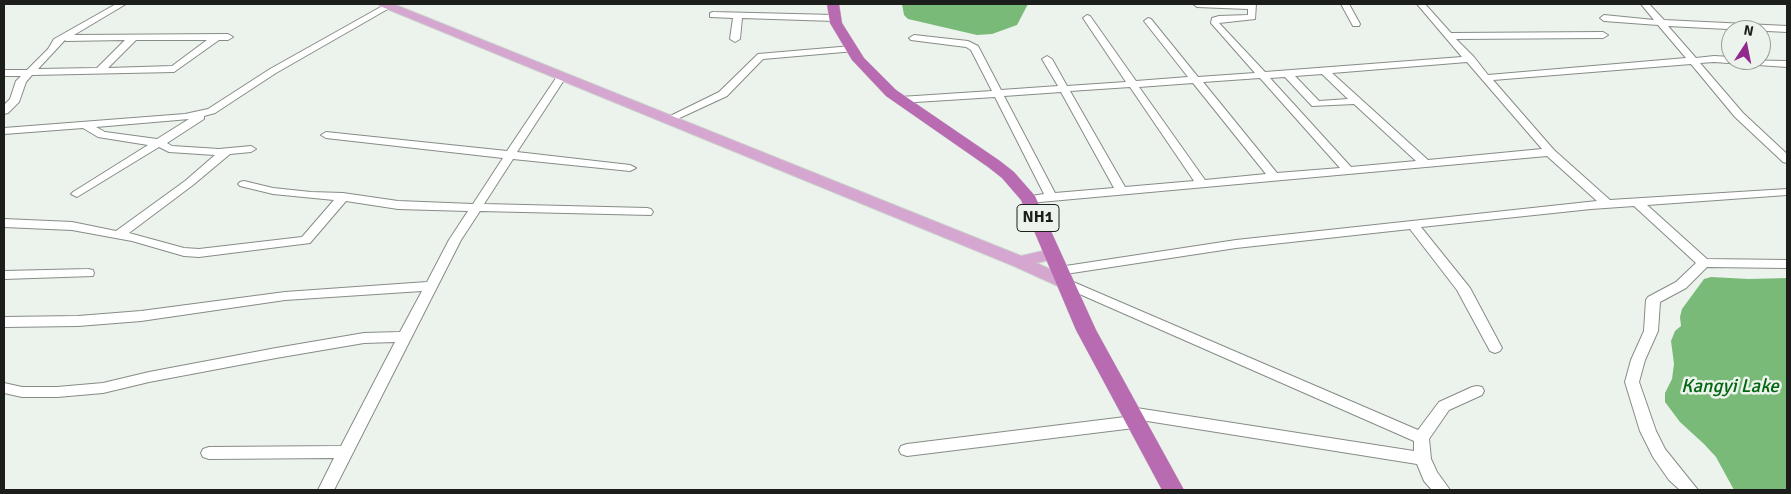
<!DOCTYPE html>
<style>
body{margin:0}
#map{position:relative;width:1791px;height:494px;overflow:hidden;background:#ecf3ec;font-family:Signika,sans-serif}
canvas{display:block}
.frame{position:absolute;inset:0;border:5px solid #1b1e1b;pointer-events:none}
.north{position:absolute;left:1721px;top:20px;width:50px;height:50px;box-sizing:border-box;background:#ecf3ec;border:1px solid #989e98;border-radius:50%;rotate:11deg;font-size:14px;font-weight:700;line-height:20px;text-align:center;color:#1b1e1b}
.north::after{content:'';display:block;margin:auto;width:18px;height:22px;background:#92298d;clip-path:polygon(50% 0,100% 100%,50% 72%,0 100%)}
</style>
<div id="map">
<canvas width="1791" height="494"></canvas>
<div class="frame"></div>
<div class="north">N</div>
</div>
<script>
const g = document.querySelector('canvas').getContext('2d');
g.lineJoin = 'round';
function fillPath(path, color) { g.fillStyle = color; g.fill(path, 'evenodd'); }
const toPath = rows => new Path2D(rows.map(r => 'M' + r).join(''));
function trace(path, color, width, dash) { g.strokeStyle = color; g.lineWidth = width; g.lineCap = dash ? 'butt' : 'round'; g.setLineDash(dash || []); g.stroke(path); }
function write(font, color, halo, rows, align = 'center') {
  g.font = font + ' Signika,sans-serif'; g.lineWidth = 5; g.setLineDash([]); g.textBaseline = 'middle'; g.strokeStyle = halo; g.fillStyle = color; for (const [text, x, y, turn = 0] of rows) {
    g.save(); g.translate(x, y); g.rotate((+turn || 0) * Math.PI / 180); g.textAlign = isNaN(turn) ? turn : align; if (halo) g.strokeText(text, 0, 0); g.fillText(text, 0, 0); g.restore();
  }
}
fillPath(toPath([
 [902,4,1028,4,1017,25,992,34,977,35,908,19,904,15],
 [1711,277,1749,279,1787,278,1787,490,1734,490,1716,457,1704,444,1680,422,1665,402,1665,393,1672,379,1674,364,1671,341,1675,331,1681,326,1680,317,1682,309,1704,279]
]), '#79ba78');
const minor = toPath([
 [116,4,126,4,74,35,228,34,233,37,228,40,219,40,174,72,32,75,26,82,19,102,8,113,4,114,4,105,10,99,16,81,21,76,4,76,4,70,27,70,48,49,54,39,116,4],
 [65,40,66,41,125,40,97,68,38,69,65,40],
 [136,40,207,40,172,66,108,68,136,40],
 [386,4,393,6,276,73,215,113,204,116,204,119,167,143,172,146,219,149,251,146,256,149,251,152,230,154,193,185,129,233,184,248,199,249,302,237,334,200,273,194,240,186,238,184,240,182,244,181,273,188,311,192,343,193,398,201,473,204,503,158,326,138,321,135,326,132,507,151,558,75,561,74,566,77,517,152,630,165,636,168,630,171,513,159,484,204,647,208,651,209,653,212,651,215,480,211,461,240,334,490,318,490,334,458,209,459,203,457,201,453,203,449,209,447,341,446,395,342,364,343,276,358,149,382,103,393,57,397,22,397,4,393,4,383,22,387,57,387,103,383,149,372,276,348,364,333,400,332,422,291,285,300,141,321,78,326,4,327,4,317,78,316,141,311,285,292,427,282,449,240,468,211,398,209,346,201,310,243,199,257,184,256,132,241,72,230,4,227,4,219,72,222,116,231,185,181,215,155,169,152,159,147,77,197,71,194,73,192,148,145,98,137,83,128,4,134,4,128,185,114,208,109,270,69,386,4],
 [189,119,157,139,105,132,96,127,189,119],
 [1193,4,1256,4,1255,19,1219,23,1265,72,1462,57,1417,4,1425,4,1451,33,1603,32,1608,35,1603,38,1456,39,1474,57,1488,75,1686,58,1658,25,1604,21,1600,18,1604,15,1654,20,1641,4,1649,4,1664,20,1787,26,1787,32,1668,26,1696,58,1714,56,1731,57,1731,60,1787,61,1787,67,1714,62,1700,63,1743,113,1787,154,1787,163,1783,162,1735,117,1691,64,1493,80,1554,150,1610,200,1787,189,1787,195,1647,205,1707,259,1787,260,1787,268,1707,267,1686,288,1660,302,1658,331,1645,360,1639,382,1656,431,1665,449,1698,490,1680,490,1669,480,1653,457,1640,431,1625,382,1631,360,1644,331,1646,300,1648,297,1676,282,1696,263,1634,206,1591,209,1421,227,1470,288,1502,348,1500,351,1495,353,1490,351,1457,290,1410,229,1236,248,1059,275,1053,271,1059,267,1236,240,1597,201,1547,156,1029,203,1025,201,1023,199,1025,197,1044,194,995,97,900,103,895,100,900,97,992,91,971,50,966,47,911,40,909,38,914,35,968,41,978,46,1001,90,1058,86,1042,59,1047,56,1052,59,1067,86,1126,82,1083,18,1087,15,1090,16,1136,81,1188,77,1144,21,1148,18,1151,19,1198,77,1255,73,1211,23,1212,18,1219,16,1248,15,1248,9,1197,7,1193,4],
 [1467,62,1542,149,1428,160,1332,73,1467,62],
 [1322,74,1348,99,1319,101,1295,76,1322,74],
 [1285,77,1312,106,1354,104,1416,161,1351,167,1270,78,1285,77],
 [1260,78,1340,168,1277,173,1203,82,1260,78],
 [1193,83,1266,174,1205,180,1139,87,1193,83],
 [1130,87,1194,181,1125,187,1070,91,1130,87],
 [1061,92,1114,188,1055,193,1004,96,1061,92],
 [1341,4,1349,4,1360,24,1359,26,1353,26,1341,4],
 [713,12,834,15,838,18,834,21,742,18,740,39,735,42,730,39,733,18,710,17,710,13,713,12],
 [852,46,857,49,855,51,763,59,727,96,671,122,663,122,662,120,719,92,758,54,852,46],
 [88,269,93,270,94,273,93,276,4,279,4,271,88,269],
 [1064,278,1418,430,1439,402,1472,387,1477,386,1482,387,1484,391,1482,395,1449,410,1429,439,1431,459,1437,472,1450,490,1432,490,1424,481,1417,464,1141,420,1139,426,1134,428,907,456,901,454,899,450,901,446,907,444,1125,417,1122,413,1125,409,1130,407,1414,451,1414,441,1059,285,1057,282,1059,279,1064,278]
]);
const major = toPath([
 [379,4,393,4,1021,256,1052,249,1058,250,1060,254,1058,258,1036,263,1070,278,1072,282,1070,286,1064,287,1058,286,1014,266,380,6,379,4]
]);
const highway = toPath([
 [827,4,839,4,842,23,864,58,896,90,1000,161,1014,172,1035,196,1096,330,1184,490,1162,490,1076,330,1021,200,1002,178,988,167,886,96,852,60,830,23,827,4]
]);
trace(minor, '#868c86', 2);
trace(major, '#cdcecd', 2);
trace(highway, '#cdcecd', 1);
fillPath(minor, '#fff');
fillPath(major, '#d4a6d0');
fillPath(highway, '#b86bb1');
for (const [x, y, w] of [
 [1038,218,42]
]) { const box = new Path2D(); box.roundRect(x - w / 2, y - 13.5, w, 27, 4); g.fillStyle = '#ecf3ec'; g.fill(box); trace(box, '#1b1e1b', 1); }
write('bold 16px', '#1b1e1b', null, [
 ["NH1",1038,218]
]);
write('italic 19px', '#006710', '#ecf3ec', [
 ["Kangyi Lake",1730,387]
]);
</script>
